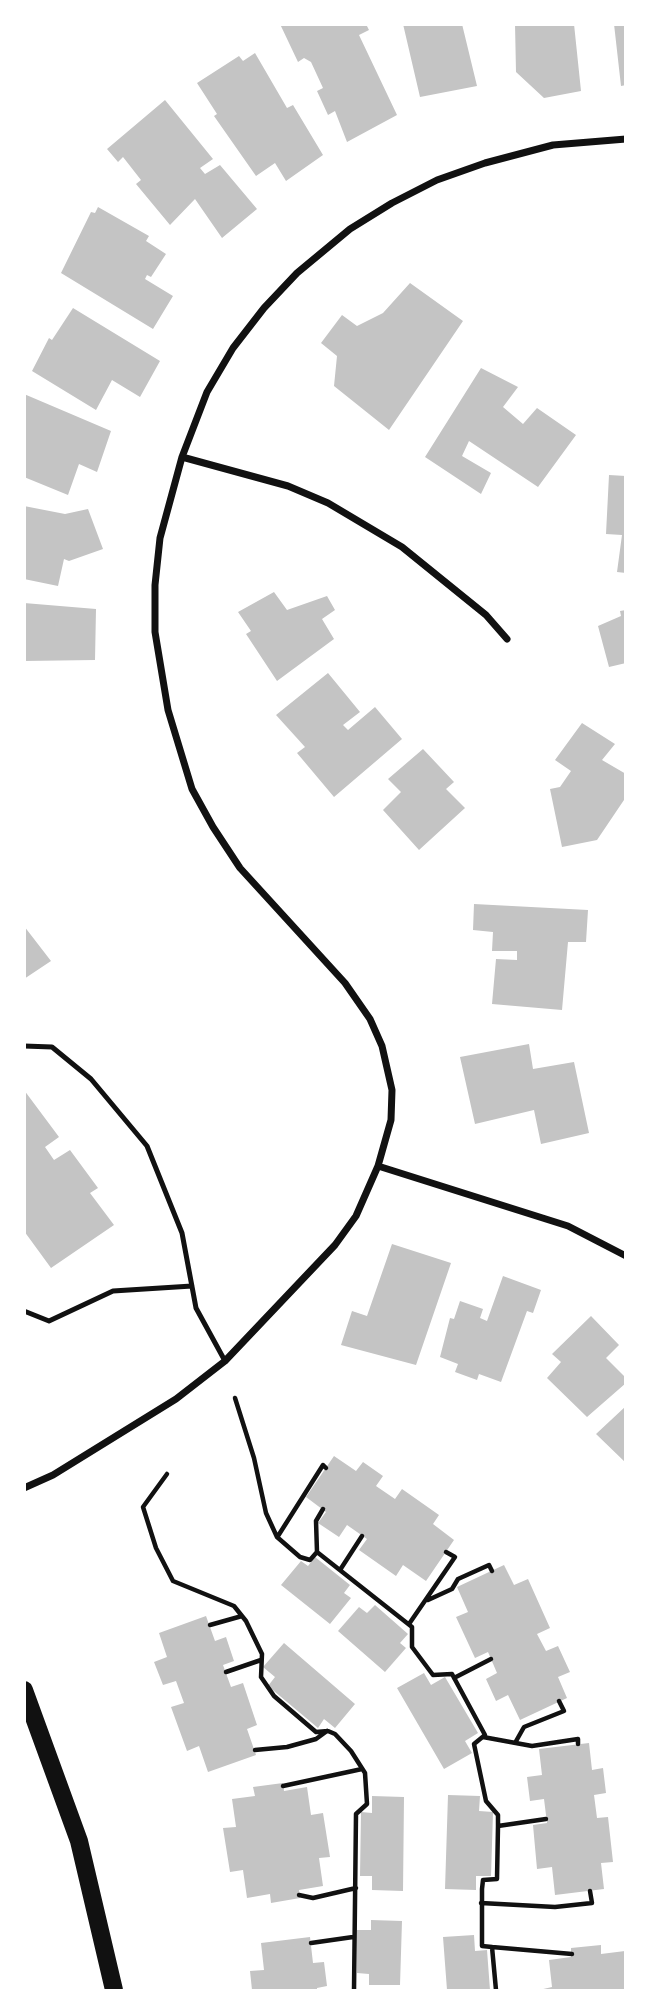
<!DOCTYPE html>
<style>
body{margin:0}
#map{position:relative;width:650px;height:2015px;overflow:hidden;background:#fff;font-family:Overpass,sans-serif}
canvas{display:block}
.frame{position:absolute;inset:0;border:26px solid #fff;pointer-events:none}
</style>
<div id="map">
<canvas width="650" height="2015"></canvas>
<div class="frame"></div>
</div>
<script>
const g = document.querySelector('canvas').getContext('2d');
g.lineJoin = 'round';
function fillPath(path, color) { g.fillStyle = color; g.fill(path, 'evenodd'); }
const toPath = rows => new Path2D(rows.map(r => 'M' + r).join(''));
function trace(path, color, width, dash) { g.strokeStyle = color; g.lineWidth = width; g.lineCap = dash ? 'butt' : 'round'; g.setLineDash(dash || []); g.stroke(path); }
fillPath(toPath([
 [280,24,366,24,369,30,359,35,397,115,347,142,335,111,328,115,317,91,323,88,311,62,304,58,298,62],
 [403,24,462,24,477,86,420,97],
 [515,24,574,24,581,91,544,98,516,72],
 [614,24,626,24,626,85,621,86],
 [255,53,287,108,293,105,323,155,286,181,275,163,256,176,214,116,217,114,197,83,239,56,243,61],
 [165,100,213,159,200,168,205,174,220,165,257,209,222,238,195,199,170,225,136,184,141,180,123,157,118,162,107,149],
 [98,207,149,236,146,241,166,254,151,277,147,275,145,279,173,296,153,329,61,273,91,212,95,213],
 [410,283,463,321,389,430,334,386,337,356,321,343,342,315,357,326,383,313],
 [73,308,160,361,140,397,112,380,96,410,32,371,49,338,52,340],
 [481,368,518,387,503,407,523,424,537,408,576,435,538,487,469,441,462,456,491,473,481,494,425,457],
 [24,394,111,431,97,472,79,464,68,495,24,477],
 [609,475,626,476,626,573,617,572,622,535,606,534],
 [24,506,65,514,88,509,103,549,69,561,64,559,58,586,24,579],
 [274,592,287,610,327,596,335,610,322,619,334,639,277,681,248,637,246,634,251,631,238,612],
 [24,603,96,609,95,660,24,661],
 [626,610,626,663,609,667,598,626,621,616,620,611],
 [328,673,360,712,343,725,348,730,375,707,402,739,334,797,297,753,305,747,276,715],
 [582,723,615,744,602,760,626,774,626,797,597,840,562,847,550,789,560,787,571,771,555,760],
 [423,749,454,782,446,789,465,808,419,850,383,810,401,792,388,779],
 [474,904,588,910,586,942,568,942,562,1010,492,1004,496,959,517,960,517,951,492,951,493,932,473,930],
 [24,926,51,961,24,979],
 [529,1044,533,1069,574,1062,589,1133,541,1144,534,1110,475,1124,460,1057],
 [24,1090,59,1137,45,1147,54,1160,70,1150,98,1188,90,1193,114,1225,51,1268,24,1231],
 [392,1244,451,1263,416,1365,341,1345,352,1311,367,1316],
 [503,1276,541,1290,533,1313,527,1311,501,1382,479,1374,477,1380,455,1372,458,1364,440,1357,450,1318,454,1319,460,1301,483,1309,480,1318,487,1321],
 [591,1316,619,1345,606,1358,626,1378,626,1383,587,1417,547,1378,561,1362,552,1354],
 [626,1406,626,1463,596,1434],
 [334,1456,356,1471,363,1462,383,1476,376,1486,395,1499,402,1489,439,1515,433,1524,454,1540,426,1581,403,1565,396,1576,359,1550,367,1539,347,1525,339,1537,318,1523,326,1512,306,1497],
 [315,1557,350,1585,344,1593,351,1598,330,1624,281,1585,301,1561,308,1566],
 [504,1565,514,1585,528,1579,550,1628,537,1634,546,1651,558,1646,570,1672,558,1677,567,1698,520,1720,508,1695,496,1701,486,1679,497,1673,488,1652,475,1658,456,1617,468,1612,457,1587],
 [375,1605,408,1634,400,1643,406,1648,385,1672,338,1631,359,1607,367,1613],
 [206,1616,215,1641,226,1637,234,1661,223,1665,231,1687,243,1683,257,1725,247,1729,256,1755,208,1772,199,1746,187,1751,171,1707,184,1703,176,1681,163,1685,154,1662,167,1657,159,1633],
 [284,1643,355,1704,335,1728,324,1719,318,1728,268,1686,275,1677,263,1667],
 [424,1673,431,1685,445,1677,478,1733,465,1741,472,1753,444,1769,397,1688],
 [589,1743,592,1770,603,1768,606,1793,594,1795,597,1818,608,1817,613,1862,601,1863,604,1889,555,1895,552,1867,537,1869,533,1825,547,1823,544,1799,530,1801,527,1777,542,1775,539,1749],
 [283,1783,284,1791,307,1787,311,1815,323,1813,330,1857,319,1858,323,1886,299,1890,300,1898,271,1903,270,1894,247,1898,243,1870,230,1872,223,1828,236,1827,232,1799,255,1796,253,1787],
 [448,1795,480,1796,479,1811,493,1812,491,1876,476,1876,476,1890,445,1889],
 [372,1796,404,1797,403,1891,372,1890,372,1876,360,1876,361,1812,372,1813],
 [371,1920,402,1921,400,1985,369,1985,369,1974,357,1973,357,1930,371,1930],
 [474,1935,475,1951,487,1950,490,1990,447,1990,443,1937],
 [310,1937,313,1963,324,1962,327,1986,317,1988,317,1990,252,1990,250,1971,264,1970,261,1943],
 [601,1945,601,1954,625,1951,626,1990,539,1990,552,1987,549,1960,571,1957,571,1948]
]), '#c4c4c4');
trace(toPath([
 [235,1398,254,1458,266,1513,277,1537,300,1557,310,1560,317,1552,412,1627,412,1647,433,1675,452,1674,485,1735,474,1744,486,1801,498,1815,498,1826,497,1879,483,1880,482,1889,482,1946,492,1947,496,1990],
 [167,1474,143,1507,156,1548,173,1581,234,1606,246,1621,262,1654,261,1677,274,1696,316,1732,328,1731,335,1734,351,1751,365,1773,367,1804,356,1814,354,1990],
 [278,1536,323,1465,326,1468],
 [317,1552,316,1521,323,1509],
 [340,1570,362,1536],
 [428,1600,452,1589,458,1579,489,1565,492,1571],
 [409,1624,455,1557,446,1552],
 [210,1625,242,1616],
 [226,1672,261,1660],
 [454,1678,491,1659],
 [483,1737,532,1746,578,1739,578,1744],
 [515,1743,524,1727,564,1711,559,1701],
 [255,1750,287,1747,316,1739,327,1731],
 [283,1786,362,1769],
 [498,1826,546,1819],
 [299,1895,313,1898,356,1888],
 [481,1903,555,1907,592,1903,590,1891],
 [311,1943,353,1937],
 [492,1947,572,1954]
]), '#111', 4.5);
trace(toPath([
 [24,1046,52,1047,91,1079,147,1146,182,1233,196,1308,225,1361],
 [24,1311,49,1321,113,1291,192,1286]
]), '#111', 5);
trace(toPath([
 [182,457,288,486,328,503,402,547,486,615,507,639],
 [378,1166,568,1226,626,1256],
 [24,1488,53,1475,176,1399,225,1361,335,1245,356,1216,378,1166,391,1120,392,1090,382,1046,370,1019,345,983,240,868,213,827,192,789,168,710,155,632,155,585,160,538,182,457,207,392,233,348,264,308,297,273,350,229,392,203,437,180,485,163,553,145,626,139]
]), '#111', 7);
trace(toPath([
 [24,1690,79,1841,114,1990]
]), '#111', 18);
</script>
